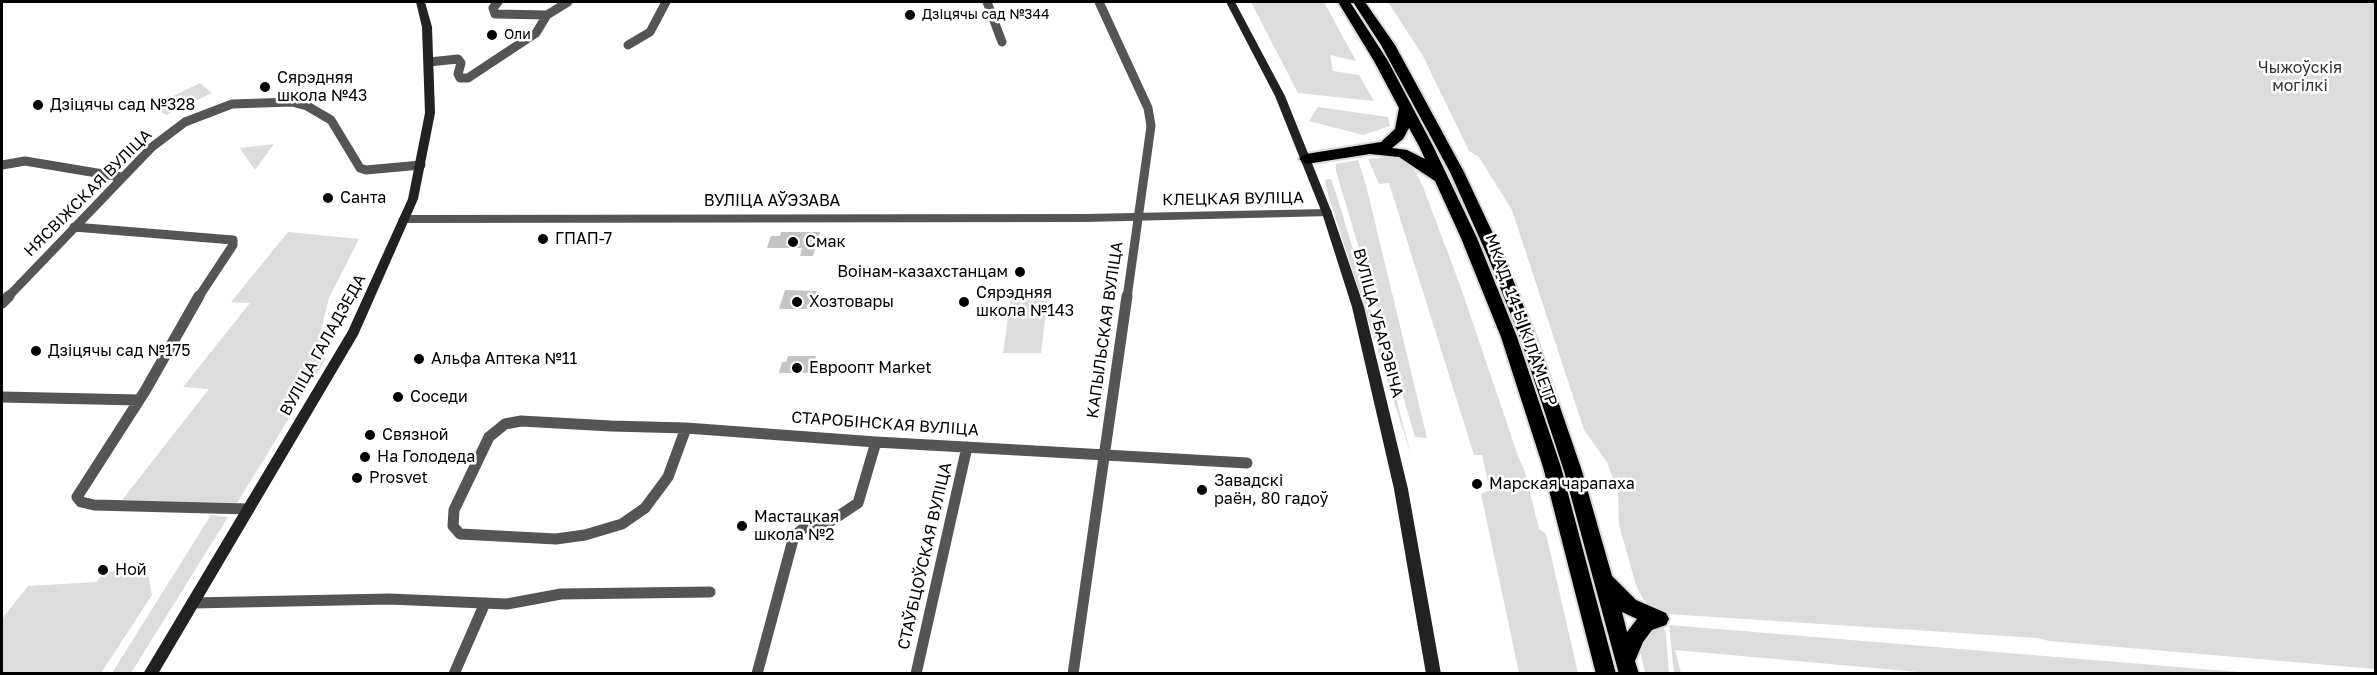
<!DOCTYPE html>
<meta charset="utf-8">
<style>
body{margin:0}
#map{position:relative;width:2377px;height:675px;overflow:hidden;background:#fff;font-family:"Golos Text",sans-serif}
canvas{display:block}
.frame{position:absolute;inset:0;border:3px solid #000;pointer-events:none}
</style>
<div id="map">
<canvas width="2377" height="675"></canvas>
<div class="frame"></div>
</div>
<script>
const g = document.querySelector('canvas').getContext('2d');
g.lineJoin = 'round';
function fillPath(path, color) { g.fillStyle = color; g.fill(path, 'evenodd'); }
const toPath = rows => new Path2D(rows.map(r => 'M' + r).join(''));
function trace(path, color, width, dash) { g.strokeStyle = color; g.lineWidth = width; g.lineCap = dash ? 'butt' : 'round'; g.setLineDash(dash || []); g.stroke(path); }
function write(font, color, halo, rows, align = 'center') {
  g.font = font + ' "Golos Text",sans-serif'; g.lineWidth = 5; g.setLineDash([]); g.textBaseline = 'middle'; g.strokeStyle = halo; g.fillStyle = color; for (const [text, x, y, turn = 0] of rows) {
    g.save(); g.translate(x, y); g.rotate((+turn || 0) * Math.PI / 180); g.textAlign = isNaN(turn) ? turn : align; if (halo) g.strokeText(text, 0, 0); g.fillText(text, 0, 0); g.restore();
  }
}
fillPath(toPath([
 [1251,2,1324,2,1356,61,1330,55,1333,71,1359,75,1374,101,1298,93],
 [1388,2,2375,2,2375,669,2049,641,2037,638,1667,614,1655,609,1643,599,1636,585,1619,525,1618,493,1607,462,1584,430,1512,210,1479,157,1469,151,1423,56],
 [200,83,212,93,166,115,153,106],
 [1318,107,1388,117,1390,126,1363,135,1309,121],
 [274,144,255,170,240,148],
 [1387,157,1404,160,1414,169,1423,187,1460,285,1518,456,1525,472,1539,529,1546,534,1578,673,1519,673,1481,494,1490,490,1482,455,1474,455,1389,183,1379,184,1368,159],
 [1358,160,1366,185,1427,438,1415,437,1336,171,1336,164],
 [1327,179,1331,179,1336,193,1386,359,1411,455,1328,194,1325,181],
 [288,232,359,239,329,298,321,329,325,360,237,503,122,500,209,389,183,387,250,303,231,302],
 [1011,296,1048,297,1041,353,1003,353],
 [211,515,228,517,131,673,112,673],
 [106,571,148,574,152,595,101,673,2,673,2,619,28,586,96,582],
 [1663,625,1666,634,1669,673,1645,673,1639,646,1644,631],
 [1669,625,2251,673,1940,674,1675,650,1681,673,1674,673]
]), '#dcdcdc');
fillPath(toPath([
 [781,232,820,232,813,256,800,256,802,248,767,248,771,236,780,236],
 [785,290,817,291,811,309,779,309],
 [788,356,816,356,812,373,779,373,782,362,786,362]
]), '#c4c4c4');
const trunk = toPath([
 [1338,2,1350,2,1388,61,1433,146,1477,238,1517,337,1561,467,1616,674,1596,674,1543,467,1501,337,1461,238,1435,181,1399,157,1370,154,1306,164,1299,159,1306,154,1381,142,1395,129,1399,108,1374,61,1338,2],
 [1409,128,1419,146,1425,159,1407,150,1392,148,1403,139,1409,128],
 [1353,2,1365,2,1395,45,1464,172,1504,257,1537,340,1582,471,1612,576,1636,600,1666,613,1669,619,1666,625,1652,630,1643,642,1635,661,1639,674,1619,674,1564,471,1521,340,1488,257,1450,172,1381,45,1353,2],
 [1622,612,1637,619,1627,632,1622,612]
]);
trace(trunk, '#dbdbdb', 4);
trace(toPath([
 [498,2,493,8,495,14,547,15],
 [987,2,1002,42],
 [1099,2,1148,108,1151,126,1127,298],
 [628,45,650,32,666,2],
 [429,62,458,59,461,63,458,74,460,78,468,78,536,33,547,15,568,2],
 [2,165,25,161,121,177],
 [74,227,233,240,233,245,198,298],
 [7,298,152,147,185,122,232,104,292,102,307,106,331,120,360,168,366,170,421,165]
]), '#555', 9);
trace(toPath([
 [199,296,145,391,77,497,81,502,94,505,249,509],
 [2,303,9,296],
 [2,397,139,400],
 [521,421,611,426,686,428,668,477,645,508,622,524,585,535,556,539,460,534,453,526,454,510,489,437,505,424,521,421],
 [686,428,876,442,1247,463],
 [192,603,389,599,507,604,561,594,710,592],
 [454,674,485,603],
 [757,674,794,536,805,527,831,521,858,503,876,442],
 [916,674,967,447],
 [1073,674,1127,296]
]), '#555', 11);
fillPath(toPath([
 [1327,209,1331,210,1332,213,1331,216,1085,222,404,223,398,219,404,215,1085,214,1327,209]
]), '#555');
fillPath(toPath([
 [416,2,425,2,432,27,435,113,418,199,358,335,158,674,143,674,348,331,408,199,425,113,422,27,416,2],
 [1226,2,1235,2,1285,96,1332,213,1364,307,1408,489,1441,674,1426,674,1394,489,1352,307,1322,213,1275,96,1226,2]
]), '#222');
fillPath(trunk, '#000');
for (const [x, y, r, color] of [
 [910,15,6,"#000"],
 [492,35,6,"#000"],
 [265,87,6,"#000"],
 [38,105,6,"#000"],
 [328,198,6,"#000"],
 [543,239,6,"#000"],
 [793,242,6,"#000"],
 [1020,272,6,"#000"],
 [797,302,6,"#000"],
 [964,302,6,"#000"],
 [36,351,6,"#000"],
 [419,359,6,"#000"],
 [797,368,6,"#000"],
 [398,397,6,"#000"],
 [370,435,6,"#000"],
 [365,457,6,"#000"],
 [357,478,6,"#000"],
 [1477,484,6,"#000"],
 [1202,490,6,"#000"],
 [742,526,6,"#000"],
 [103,570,6,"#000"]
]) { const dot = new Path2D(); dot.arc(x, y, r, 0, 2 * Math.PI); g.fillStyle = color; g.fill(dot); trace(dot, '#fff', 2); }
write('14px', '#000', '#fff', [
 ["Дзіцячы сад №344",922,15],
 ["Оли",504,35]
], 'left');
write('16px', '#333', '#fff', [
 ["Чыжоўскія",2300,68],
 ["могілкі",2300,86]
]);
write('16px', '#000', '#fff', [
 ["Сярэдняя",277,78],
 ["школа №43",277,96],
 ["Дзіцячы сад №328",50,105],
 ["Санта",340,198],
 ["ГПАП-7",555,239],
 ["Смак",805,242],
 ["Воінам-казахстанцам",1008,272,"right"],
 ["Сярэдняя",976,293],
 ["школа №143",976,311],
 ["Хозтовары",809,302],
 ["Дзіцячы сад №175",48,351],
 ["Альфа Аптека №11",431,359],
 ["Евроопт Market",809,368],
 ["Соседи",410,397],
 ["Связной",382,435],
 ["На Голодеда",377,457],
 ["Prosvet",369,478],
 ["Завадскі",1214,481],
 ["раён, 80 гадоў",1214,499],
 ["Марская чарапаха",1489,484],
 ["Мастацкая",754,517],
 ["школа №2",754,535],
 ["Ной",115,570]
], 'left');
write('16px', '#000', '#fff', [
 ["НЯСВІЖСКАЯ ВУЛІЦА",88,193,-45],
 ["КЛЕЦКАЯ ВУЛІЦА",1233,199,-1],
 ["ВУЛІЦА АЎЭЗАВА",772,201],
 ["МКАД, 14-Ы КІЛАМЕТР",1521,320,70],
 ["ВУЛІЦА УБАРЭВІЧА",1378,323,75],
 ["КАПЫЛЬСКАЯ ВУЛІЦА",1105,330,-82],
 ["ВУЛІЦА ГАЛАДЗЕДА",323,345,-61],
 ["СТАРОБІНСКАЯ ВУЛІЦА",885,424,4],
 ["СТАЎБЦОЎСКАЯ ВУЛІЦА",925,556,-77]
]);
</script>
